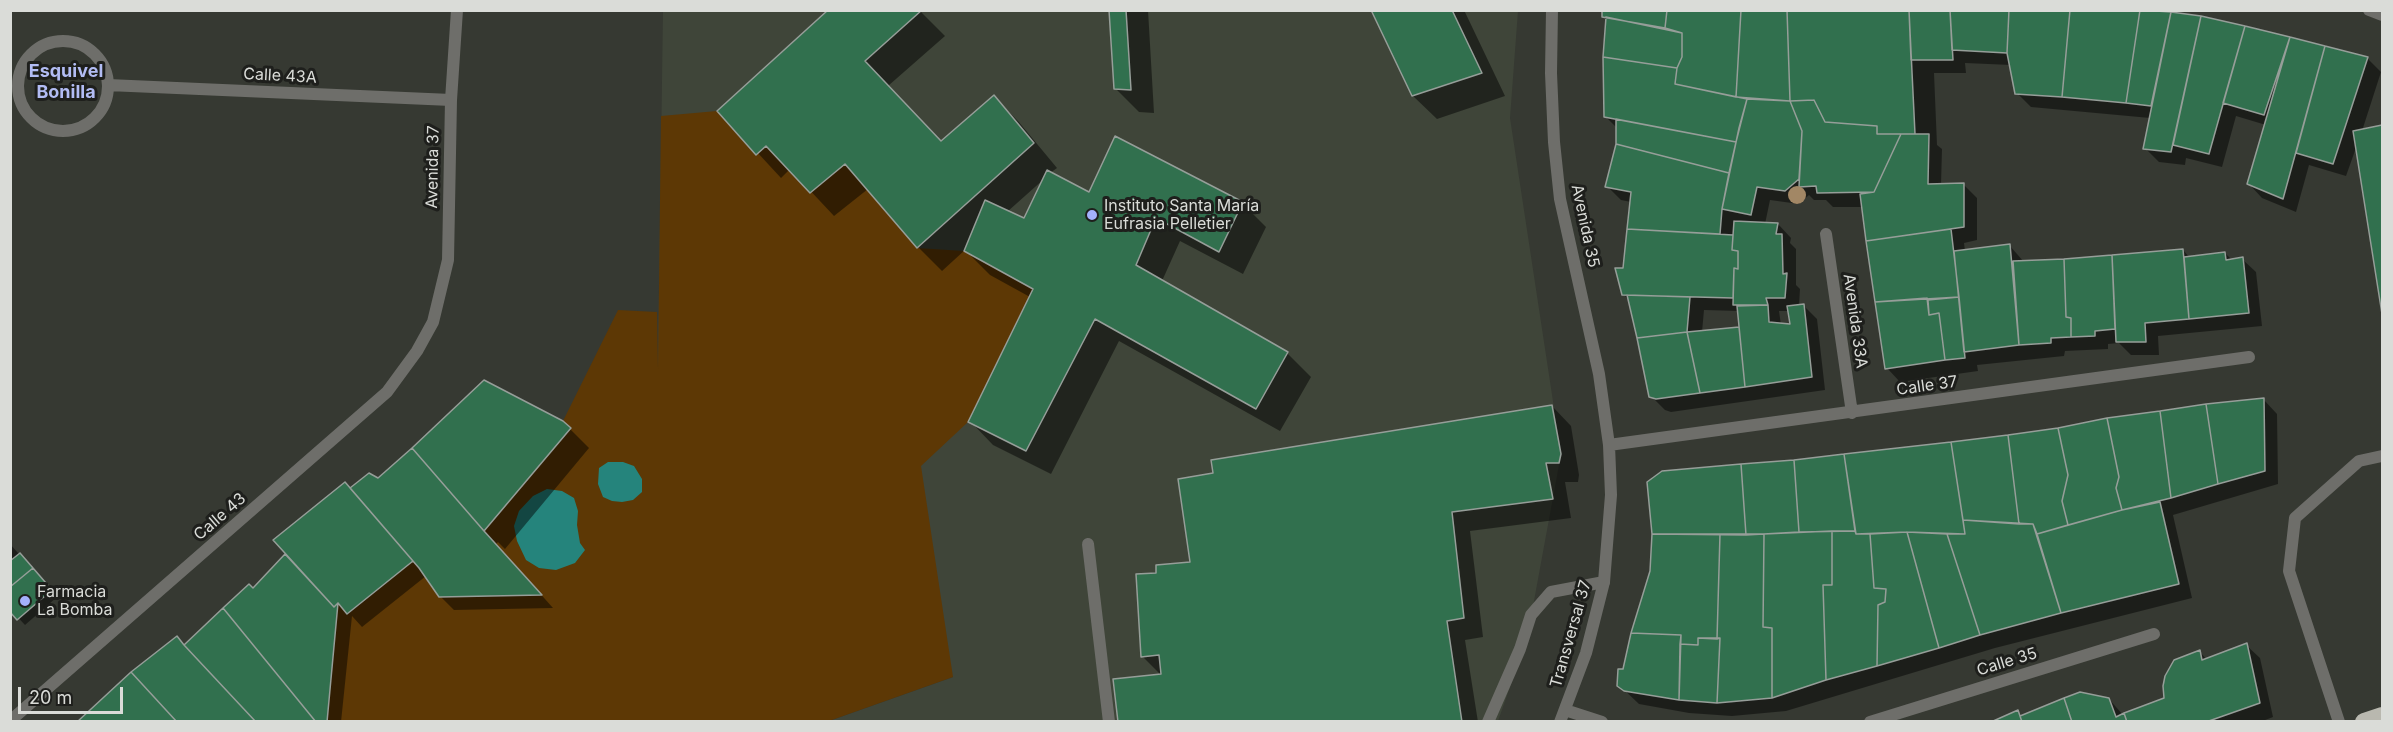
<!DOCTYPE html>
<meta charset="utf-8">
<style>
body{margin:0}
#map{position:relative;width:2393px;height:732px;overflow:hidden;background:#363932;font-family:Inter,sans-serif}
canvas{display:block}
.frame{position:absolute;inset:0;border:12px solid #dadcd8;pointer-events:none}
.scale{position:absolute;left:18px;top:687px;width:105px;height:27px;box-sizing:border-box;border:3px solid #dadcd8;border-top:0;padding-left:8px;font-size:18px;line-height:21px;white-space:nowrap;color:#dadcd8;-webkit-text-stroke:4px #1e1f1c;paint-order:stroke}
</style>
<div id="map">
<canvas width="2393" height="732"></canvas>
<div class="frame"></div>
<div class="scale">20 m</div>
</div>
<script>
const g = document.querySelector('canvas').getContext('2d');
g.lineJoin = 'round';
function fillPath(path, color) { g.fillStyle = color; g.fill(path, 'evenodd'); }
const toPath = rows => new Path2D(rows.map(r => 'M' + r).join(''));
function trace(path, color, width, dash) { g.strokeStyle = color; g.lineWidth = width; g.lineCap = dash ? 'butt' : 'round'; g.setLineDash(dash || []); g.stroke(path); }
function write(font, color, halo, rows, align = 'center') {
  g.font = font + ' Inter,sans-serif'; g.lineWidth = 6; g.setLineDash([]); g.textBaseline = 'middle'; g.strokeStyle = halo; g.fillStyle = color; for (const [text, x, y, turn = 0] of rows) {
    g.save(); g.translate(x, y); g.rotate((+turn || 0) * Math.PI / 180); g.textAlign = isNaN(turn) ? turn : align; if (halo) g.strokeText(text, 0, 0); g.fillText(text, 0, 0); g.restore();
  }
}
fillPath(toPath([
 [663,11,1518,11,1510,118,1561,454,1527,639,1498,721,829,721,953,677,655,568]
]), '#3f4539');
fillPath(toPath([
 [717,111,756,155,766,146,810,193,845,164,917,248,964,251,1033,289,968,422,921,466,953,677,829,721,327,722,338,603,348,614,413,561,439,597,541,595,412,448,484,380,563,421,618,310,657,312,658,369,661,116]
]), '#5d3805');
fillPath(toPath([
 [608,462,623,462,634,466,642,479,642,492,633,500,622,502,612,501,603,497,598,484,599,468],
 [547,489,562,491,574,498,578,511,577,525,580,543,585,550,575,563,556,570,539,568,526,560,517,541,514,526,519,511,533,496]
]), '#25847c');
fillPath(toPath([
 [919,10,945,36,888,86,941,143,994,97,1018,121,1057,168,1050,173,1089,194,1242,203,1266,227,1243,274,1180,241,1162,281,1287,353,1311,377,1280,431,1119,341,1051,474,993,445,970,421,1030,297,990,275,965,250,942,271,918,247,868,189,834,216,790,169,781,178,719,111],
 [1044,179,1025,220,1007,212],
 [1111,10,1148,10,1154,113,1139,112,1115,88],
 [1372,10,1464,10,1505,96,1437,119,1413,96],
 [1604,10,2156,10,2200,18,2367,58,2381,72,2362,131,2382,126,2382,301,2357,145,2346,176,2309,165,2296,212,2262,198,2249,184,2266,125,2236,116,2222,167,2186,158,2185,165,2159,162,2145,148,2150,118,2031,107,2017,93,2011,65,1965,63,1966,73,1934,73,1937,145,1942,149,1941,185,1963,184,1977,198,1977,240,1964,243,1965,251,2010,246,2024,262,2183,250,2190,258,2225,253,2232,260,2242,259,2256,272,2262,326,2158,336,2159,355,2131,355,2119,343,2108,344,2108,349,2065,351,2064,356,1977,365,1978,371,1900,382,1887,368,1863,207,1833,207,1826,200,1814,200,1809,195,1799,204,1770,200,1765,224,1778,224,1791,238,1790,243,1796,249,1796,285,1800,289,1799,306,1804,306,1817,319,1825,390,1671,412,1665,410,1651,396,1630,301,1623,294,1631,202,1621,200,1607,186,1618,145,1617,128,1605,116,1607,20,1603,16],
 [1756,97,1798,100,1798,103,1756,100],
 [1704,310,1739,311,1741,328,1702,332],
 [1779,311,1789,311,1792,326,1781,325],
 [2264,400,2277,414,2278,484,2173,515,2192,598,1995,648,1786,711,1732,716,1689,713,1639,704,1619,685,1624,670,1794,462,2008,436,2107,420],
 [1552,406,1571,426,1579,475,1578,482,1565,482,1571,518,1470,531,1483,637,1465,640,1478,722,1120,722,1162,676,1142,656,1158,574,1191,563],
 [570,429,589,448,505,549,498,542,496,544,553,608,454,610,440,596,426,576,362,627,352,616,341,722,79,722,185,646,253,591,350,490],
 [10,544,57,597,25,625,10,609],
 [2246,645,2260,658,2273,717,2260,722,1995,722,2018,712,2022,717,2109,699,2123,715,2165,699,2200,652,2207,660]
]), '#0007');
const building = toPath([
 [828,10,922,10,865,61,941,141,994,95,1034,143,917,248,845,164,810,193,766,146,756,155,717,111,828,10],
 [1109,10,1126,10,1131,90,1114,89,1109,10],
 [1371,10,1452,10,1482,73,1412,96,1371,10],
 [1602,10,1667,10,1665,28,1602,17,1602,10],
 [1667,10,1741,10,1736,97,1675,84,1677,68,1682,57,1682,33,1665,28,1667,10],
 [1741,10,1787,10,1790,101,1736,97,1741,10],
 [1787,10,1909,10,1915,134,1877,134,1877,126,1825,122,1814,100,1790,101,1787,10],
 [1909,10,1950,10,1953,60,1911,60,1909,10],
 [1950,10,2009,10,2007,53,1952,50,1950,10],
 [2009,10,2070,10,2062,97,2015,94,2007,53,2009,10],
 [2070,10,2140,10,2126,103,2062,97,2070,10],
 [2140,10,2171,12,2151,106,2126,103,2140,10],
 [2171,12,2201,16,2171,152,2143,149,2171,12],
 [2201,16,2245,26,2209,154,2173,145,2201,16],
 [1606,17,1682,33,1682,57,1677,68,1603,57,1606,17],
 [2245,26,2290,37,2264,115,2223,103,2245,26],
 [2290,37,2325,46,2283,199,2247,184,2290,37],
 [2325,46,2368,57,2333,164,2296,153,2325,46],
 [1603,57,1677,68,1675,84,1747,99,1736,142,1604,117,1603,57],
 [1747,99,1790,101,1802,131,1799,179,1785,191,1757,187,1751,215,1722,209,1739,128,1747,99],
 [1814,100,1825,122,1877,126,1877,134,1901,134,1874,192,1817,193,1816,186,1799,187,1802,131,1790,101,1814,100],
 [1616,119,1736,142,1729,173,1616,144,1616,119],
 [2382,125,2382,314,2353,131,2382,125],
 [1901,134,1929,134,1928,184,1964,183,1964,227,1866,241,1860,194,1874,192,1901,134],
 [1115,136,1243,202,1219,252,1156,218,1136,265,1288,352,1256,409,1095,319,1026,451,968,422,1033,289,964,251,985,200,1024,218,1047,170,1089,192,1115,136],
 [1616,144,1729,173,1722,209,1720,234,1627,229,1631,192,1605,187,1616,144],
 [1734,221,1778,223,1776,234,1782,234,1783,274,1787,273,1785,298,1766,298,1768,305,1733,305,1734,268,1738,269,1738,251,1732,250,1734,221],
 [1627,229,1733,235,1732,250,1738,251,1738,269,1734,268,1733,298,1622,295,1615,268,1623,268,1627,229],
 [1951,229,1959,297,1875,302,1866,241,1951,229],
 [2010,244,2019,345,1964,352,1954,251,2010,244],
 [2183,249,2189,319,2145,323,2146,342,2116,342,2112,255,2183,249],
 [2225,252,2226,260,2243,257,2249,313,2189,319,2184,257,2225,252],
 [2112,255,2115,329,2095,331,2095,336,2071,337,2071,318,2066,317,2064,259,2112,255],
 [2064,259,2066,317,2071,318,2071,337,2051,338,2051,343,2019,345,2013,261,2064,259],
 [1627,295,1690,297,1687,332,1637,338,1627,295],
 [1959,297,1965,358,1945,360,1939,313,1929,315,1928,300,1959,297],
 [1927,298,1929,315,1939,313,1945,360,1885,369,1875,302,1927,298],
 [1804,304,1812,377,1745,387,1737,306,1768,305,1769,322,1790,324,1787,306,1804,304],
 [1739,327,1745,387,1700,393,1687,332,1739,327],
 [1687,332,1700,393,1656,399,1649,397,1637,338,1687,332],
 [484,380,563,421,571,428,484,531,412,448,484,380],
 [2264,398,2265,471,2218,484,2206,404,2264,398],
 [2206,404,2218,484,2171,498,2160,411,2206,404],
 [1552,405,1561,454,1559,463,1546,463,1553,499,1452,512,1464,618,1447,621,1462,722,1118,722,1113,679,1161,674,1159,655,1141,657,1136,574,1156,573,1156,565,1190,562,1178,479,1213,473,1211,460,1552,405],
 [2160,411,2171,498,2122,510,2116,488,2119,477,2107,418,2160,411],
 [2107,418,2119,477,2116,488,2122,510,2068,525,2062,501,2068,475,2058,428,2107,418],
 [2058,428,2068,475,2062,501,2068,525,2037,534,2033,524,2019,524,2008,435,2058,428],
 [2008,435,2019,524,1963,520,1951,442,2008,435],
 [1951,442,1965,534,1907,532,1856,534,1844,454,1951,442],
 [412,448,484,531,542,595,439,597,419,568,350,488,369,473,378,478,412,448],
 [1844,454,1855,531,1799,532,1794,460,1844,454],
 [1794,460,1799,532,1746,535,1741,464,1794,460],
 [1741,464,1746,535,1652,534,1647,482,1662,471,1741,464],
 [345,482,413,561,347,614,338,603,334,607,273,540,345,482],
 [2160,502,2179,584,2061,613,2037,534,2122,510,2160,502],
 [1963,520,2033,524,2061,613,1980,635,1947,534,1965,534,1963,520],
 [1832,531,1832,585,1823,585,1826,680,1772,698,1772,628,1763,627,1764,534,1832,531],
 [1832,531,1855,531,1856,534,1870,534,1874,588,1886,589,1885,602,1878,605,1877,666,1826,680,1823,585,1832,585,1832,531],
 [1907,532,1939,648,1877,666,1878,605,1885,602,1886,589,1874,588,1870,534,1907,532],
 [1907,532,1947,534,1980,635,1939,648,1907,532],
 [1652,534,1720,534,1717,639,1698,638,1698,645,1680,644,1681,635,1631,633,1650,571,1652,534],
 [1720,534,1764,534,1763,627,1772,628,1772,698,1717,703,1720,638,1717,639,1720,534],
 [20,553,33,568,10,587,10,561,20,553],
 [285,554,334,607,338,603,327,722,316,722,223,608,249,584,253,588,285,554],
 [33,568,52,590,17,620,10,612,10,587,33,568],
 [223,608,316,722,256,722,184,645,223,608],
 [1631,633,1681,635,1679,700,1624,691,1617,686,1618,669,1623,669,1631,633],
 [177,636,184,645,256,722,177,722,131,672,177,636],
 [1698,638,1720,638,1717,703,1679,700,1680,644,1698,645,1698,638],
 [2247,643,2260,703,2206,722,2127,722,2124,713,2164,698,2163,686,2165,676,2174,660,2200,650,2202,660,2247,643],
 [131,672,177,722,77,722,131,672],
 [2080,692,2109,698,2116,717,2124,713,2127,722,2072,722,2064,698,2080,692],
 [2064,698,2072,722,2022,722,2020,716,2064,698],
 [2018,710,2022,722,1991,722,2018,710]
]);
fillPath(building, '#31704e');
trace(building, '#969e99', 1.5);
trace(toPath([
 [1088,544,1109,722],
 [1488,722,1520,649,1531,615,1551,592,1604,582],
 [2339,722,2289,571,2295,518,2359,461,2382,456]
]), '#6e6e6a', 12);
trace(toPath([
 [1552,10,1551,73,1554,142,1560,199,1599,374,1609,445,1611,495,1604,582,1586,653,1560,722],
 [2369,10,2382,15],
 '18 86a45 45 0 1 1 90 0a45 45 0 1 1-90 0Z',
 [108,85,451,100],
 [1826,234,1852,413],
 [1609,445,2249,357],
 [1565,710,1602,722],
 [10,721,387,392,417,351,433,322,448,260,451,100,457,10],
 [1870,722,2154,634]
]), '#6e6e6a', 12);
trace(toPath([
 [2364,722,2382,716]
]), '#b9b8af', 18);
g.fillStyle = '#a28765';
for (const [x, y] of [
 [1797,195]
]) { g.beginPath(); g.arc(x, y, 9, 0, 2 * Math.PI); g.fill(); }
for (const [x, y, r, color] of [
 [1092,215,6,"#a4b1fc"],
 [25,601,6,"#a4b1fc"]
]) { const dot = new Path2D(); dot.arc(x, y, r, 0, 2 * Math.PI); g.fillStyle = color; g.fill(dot); trace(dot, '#1e1f1c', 2); }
write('16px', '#dadcd8', '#1e1f1c', [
 ["Calle 43A",280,76,3],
 ["Avenida 37",433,167,-89],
 ["Avenida 35",1585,226,78],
 ["Avenida 33A",1855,321,82],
 ["Calle 37",1927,386,-8],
 ["Calle 43",220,517,-41],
 ["Transversal 37",1571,634,-74],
 ["Calle 35",2007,662,-17]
]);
write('16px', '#dadcd8', '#1e1f1c', [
 ["Instituto Santa María",1104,206],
 ["Eufrasia Pelletier",1104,224],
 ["Farmacia",37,592],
 ["La Bomba",37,610]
], 'left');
write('bold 18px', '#b2bcf4', '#1e1f1c', [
 ["Esquivel",66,72],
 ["Bonilla",66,93]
]);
</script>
